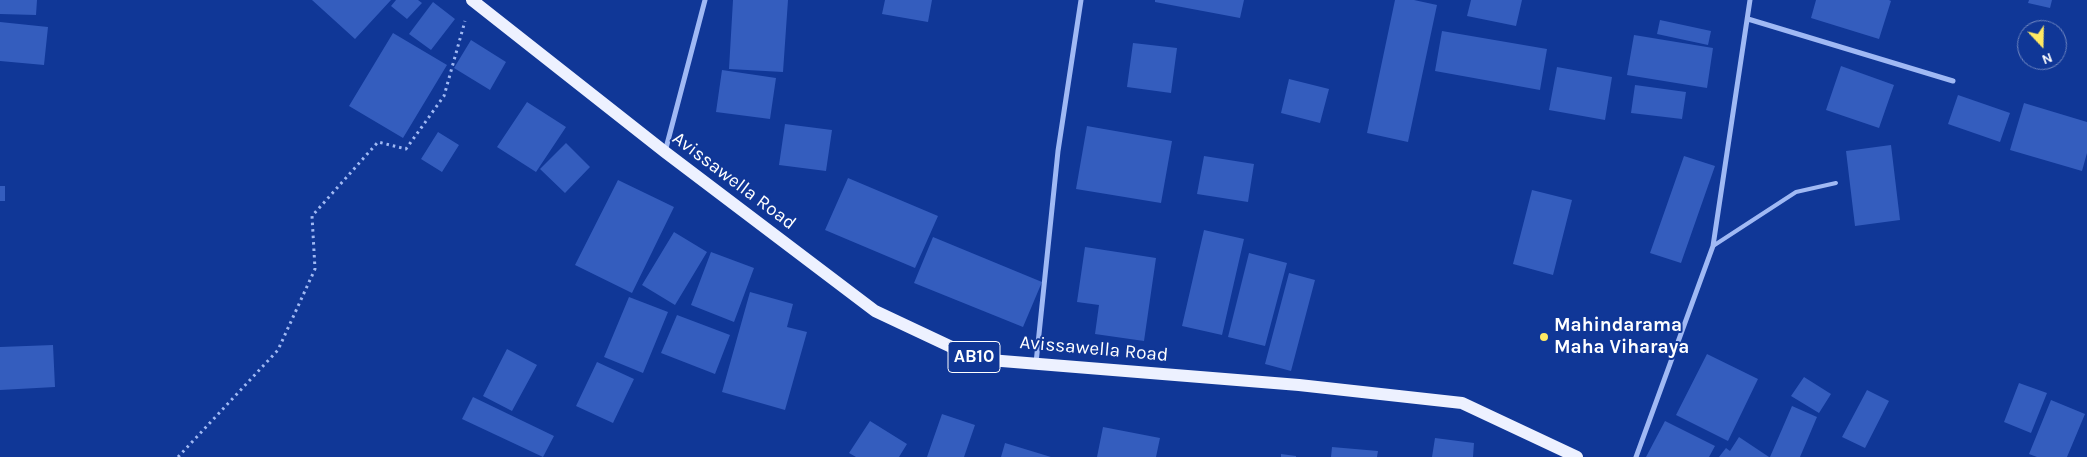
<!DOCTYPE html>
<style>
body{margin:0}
#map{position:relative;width:2087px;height:457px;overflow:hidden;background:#103797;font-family:Karla,sans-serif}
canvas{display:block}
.north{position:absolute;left:2017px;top:20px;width:50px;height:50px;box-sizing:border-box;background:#103797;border:1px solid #7087c1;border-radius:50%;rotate:159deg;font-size:14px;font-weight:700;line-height:20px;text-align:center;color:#fff}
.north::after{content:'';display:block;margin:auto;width:18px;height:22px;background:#ffe963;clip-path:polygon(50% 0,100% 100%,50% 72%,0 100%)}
</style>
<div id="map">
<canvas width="2087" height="457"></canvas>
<div class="north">N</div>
</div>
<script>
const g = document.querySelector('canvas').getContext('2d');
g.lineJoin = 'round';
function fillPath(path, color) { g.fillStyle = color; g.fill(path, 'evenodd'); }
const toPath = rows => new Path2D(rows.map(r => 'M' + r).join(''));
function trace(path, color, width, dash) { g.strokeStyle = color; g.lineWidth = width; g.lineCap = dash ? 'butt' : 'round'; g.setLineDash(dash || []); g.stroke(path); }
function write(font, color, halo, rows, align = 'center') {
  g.font = font + ' Karla,sans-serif'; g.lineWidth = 4; g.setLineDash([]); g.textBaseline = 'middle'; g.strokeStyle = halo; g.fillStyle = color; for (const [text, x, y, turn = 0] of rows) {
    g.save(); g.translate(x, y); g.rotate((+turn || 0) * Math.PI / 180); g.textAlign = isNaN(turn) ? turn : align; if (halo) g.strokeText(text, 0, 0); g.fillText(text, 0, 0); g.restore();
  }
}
fillPath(toPath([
 [0,0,37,0,36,15,0,14],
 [312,0,391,0,355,39],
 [396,0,418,0,422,3,407,19,391,6],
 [733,0,788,0,783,72,729,69],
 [885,0,932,0,928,22,882,14],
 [1155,0,1244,0,1240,18,1155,2],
 [1395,0,1414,0,1437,5,1408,142,1367,133],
 [1471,0,1522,0,1516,26,1467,16],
 [1816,0,1889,0,1891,1,1879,39,1811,18],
 [2029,0,2052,0,2050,8,2028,3],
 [433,2,455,19,431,50,409,34],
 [1660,20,1711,31,1708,45,1657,34],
 [0,22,48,27,44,65,0,61],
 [1442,31,1547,49,1540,90,1435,71],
 [393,33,447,65,403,138,349,106],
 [1634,35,1713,48,1707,88,1627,75],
 [471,40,506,62,490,90,454,68],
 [1133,43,1177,48,1171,93,1127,87],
 [1841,66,1894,85,1879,128,1826,110],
 [1557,67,1612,77,1605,120,1549,110],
 [722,70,776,78,770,119,716,112],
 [1289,79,1329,89,1320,123,1281,113],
 [1635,85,1686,92,1682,119,1631,113],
 [1958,95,2010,113,2000,142,1948,124],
 [527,102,566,127,536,172,497,147],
 [2024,103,2087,122,2087,153,2082,171,2010,150],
 [785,124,832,130,826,171,779,165],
 [1087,126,1172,141,1161,203,1076,189],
 [438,132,459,145,442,172,421,159],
 [566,143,590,167,565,193,540,169],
 [1891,145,1900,220,1855,226,1846,151],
 [1204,156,1254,164,1248,202,1197,194],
 [1684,156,1715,166,1681,263,1650,253],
 [848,178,938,216,915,268,825,230],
 [618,180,674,207,632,293,575,265],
 [0,186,5,186,5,201,0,201],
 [1532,190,1572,200,1553,275,1513,264],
 [1204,230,1244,239,1222,335,1182,326],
 [674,232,707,252,675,305,642,285],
 [933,237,1042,282,1023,327,914,283],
 [1085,247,1156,258,1144,341,1095,334,1099,305,1077,302],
 [711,252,754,268,734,322,691,305],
 [1249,253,1287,263,1265,346,1228,337],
 [1289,273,1315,280,1291,371,1265,364],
 [750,292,793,304,787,327,807,332,785,410,722,392],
 [629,297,668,312,643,373,604,357],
 [677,315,730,335,715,374,661,353],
 [53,345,55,387,0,390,0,347],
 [507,349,537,365,512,411,483,396],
 [1707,354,1758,379,1728,441,1676,415],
 [597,362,634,379,613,423,576,406],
 [1804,377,1831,394,1819,413,1791,396],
 [2019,383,2047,393,2031,433,2004,422],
 [1867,390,1889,401,1865,448,1842,437],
 [473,397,554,436,543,457,462,419],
 [2051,400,2085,414,2067,457,2037,457,2029,454],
 [1792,406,1817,417,1800,457,1770,457],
 [942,414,975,425,964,457,927,457],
 [870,421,907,444,899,457,856,457,849,453],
 [1665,421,1715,446,1709,457,1646,457],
 [1103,427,1160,438,1156,457,1097,457],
 [1739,437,1769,457,1719,457,1726,448,1730,451],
 [1435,438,1474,443,1473,457,1432,457],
 [1005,443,1051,457,1001,457],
 [1332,447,1378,451,1377,457,1331,457],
 [1281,454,1296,456,1296,457,1281,457]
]), '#345dbe');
trace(toPath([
 [178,457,278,350,315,269,312,216,378,142,406,149,444,96,465,21]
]), '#a0b9f4', 3, [2.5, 4]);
trace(toPath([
 [1713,246,1796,192,1836,183]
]), '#a0b9f4', 4);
trace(toPath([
 [1748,19,1953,81],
 [665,152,705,0],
 [1036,363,1058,151,1081,0],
 [1636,457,1713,246,1750,0]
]), '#a0b9f4', 5);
trace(toPath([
 [472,0,665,152,875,311,977,359,1299,385,1462,403,1577,457]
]), '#edf1ff', 12);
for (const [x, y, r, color] of [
 [1544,337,5,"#ffe963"]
]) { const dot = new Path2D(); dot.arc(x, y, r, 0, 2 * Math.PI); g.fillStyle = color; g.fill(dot); trace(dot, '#103797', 2); }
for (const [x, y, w] of [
 [974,357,52]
]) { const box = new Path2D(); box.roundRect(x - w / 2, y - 15.5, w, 31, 4); g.fillStyle = '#103797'; g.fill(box); trace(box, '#fff', 1); }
write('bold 18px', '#fff', null, [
 ["AB10",974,357]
]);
write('19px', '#fff', '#103797', [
 ["Avissawella Road",734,181,37],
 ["Avissawella Road",1094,349,5]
]);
write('bold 19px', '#fff', '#103797', [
 ["Mahindarama",1554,326],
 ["Maha Viharaya",1554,348]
], 'left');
</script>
